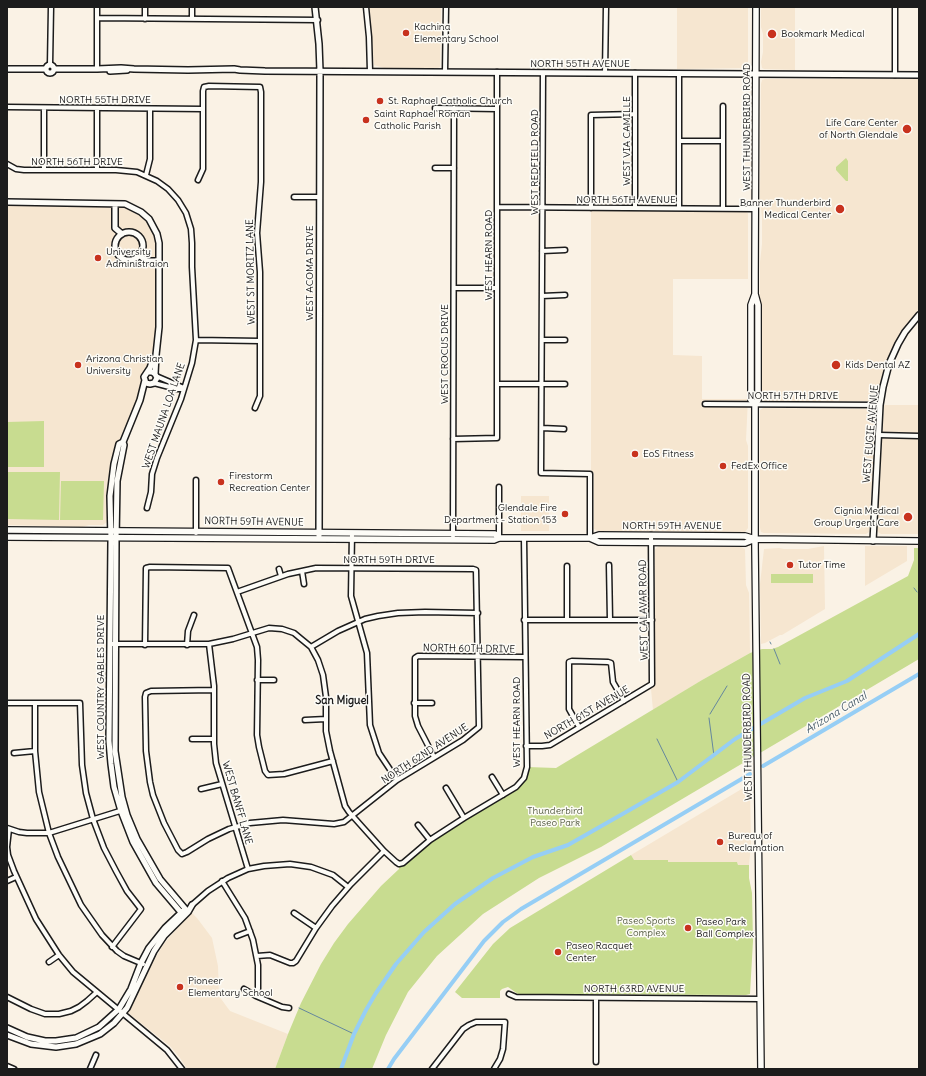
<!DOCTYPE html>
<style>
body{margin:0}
#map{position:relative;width:926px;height:1076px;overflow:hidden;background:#faf2e5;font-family:Delius,sans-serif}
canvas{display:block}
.frame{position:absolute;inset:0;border:8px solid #1c1c1c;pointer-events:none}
</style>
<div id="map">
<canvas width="926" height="1076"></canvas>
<div class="frame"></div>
</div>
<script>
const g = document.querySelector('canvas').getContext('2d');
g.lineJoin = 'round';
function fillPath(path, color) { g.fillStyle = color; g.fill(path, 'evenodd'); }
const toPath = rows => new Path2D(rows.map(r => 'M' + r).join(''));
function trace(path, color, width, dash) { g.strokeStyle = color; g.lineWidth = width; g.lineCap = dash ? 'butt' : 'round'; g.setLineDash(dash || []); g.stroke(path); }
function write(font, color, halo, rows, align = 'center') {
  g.font = font + ' Delius,sans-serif'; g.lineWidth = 3; g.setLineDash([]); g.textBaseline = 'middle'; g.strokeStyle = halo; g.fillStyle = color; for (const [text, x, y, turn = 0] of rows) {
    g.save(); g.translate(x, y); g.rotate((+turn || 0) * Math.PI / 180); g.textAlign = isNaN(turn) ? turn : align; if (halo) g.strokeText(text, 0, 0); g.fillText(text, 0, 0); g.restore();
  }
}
fillPath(toPath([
 [368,7,441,7,440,67,438,68,384,68,374,65,372,41],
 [677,7,748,7,748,65,746,68,677,69],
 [761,7,795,7,795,70,764,69,762,68,761,62,763,52,763,34,761,27],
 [765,79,919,79,919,309,901,333,892,348,884,368,877,399,875,401,763,401,760,398,760,262,762,244,762,217,760,200,761,84,762,80],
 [7,204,125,207,133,210,147,220,152,228,155,236,156,245,156,329,153,350,140,395,131,412,113,456,108,483,107,520,107,522,103,525,89,525,82,527,7,525],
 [591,211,744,211,748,213,748,279,673,279,673,355,702,356,702,399,748,399,746,440,748,446,748,528,745,532,598,531,594,529,594,473,591,470],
 [884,405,919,405,919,534,881,534,878,532,877,530],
 [763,408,873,409,876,411,869,532,866,534,764,533,761,532,760,528,760,410],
 [521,496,549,496,549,531,521,531],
 [659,546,741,547,745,549,746,585,749,593,750,653,702,680,653,710,651,689,655,684,655,549],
 [824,546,825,609,782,635,780,635,765,643,761,644,760,584,764,549,779,548,784,549,808,549],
 [865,546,907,546,907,561,865,586],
 [750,784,751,844,749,865,738,865,737,862,668,862,668,860,634,860,631,855],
 [191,912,197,918,212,938,218,966,219,996,227,1007,230,1011,288,1034,275,1069,187,1069,180,1058,170,1046,128,1013,128,1010,137,994,151,963,153,962,163,945]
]), '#f6e6d0');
fillPath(toPath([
 [846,158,848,161,848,181,846,181,836,170,836,167],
 [44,421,44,467,7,467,7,422],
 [7,472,60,472,59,520,7,519],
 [61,481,104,481,103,520,60,520],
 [914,548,919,548,919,659,601,847,539,878,483,914,437,956,408,992,386,1035,372,1069,275,1069,288,1034,301,1003,321,964,334,943,348,924,381,886,399,869,399,864,430,840,520,783,527,767,556,768,702,680,750,653,762,649,772,649,778,647,908,576,914,560],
 [771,574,813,574,813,583,771,583],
 [631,855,634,860,668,860,668,862,737,862,738,865,749,865,749,878,752,893,753,941,750,994,746,995,521,994,518,994,508,987,502,989,500,991,500,998,462,998,455,992,493,944,510,928]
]), '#c8dc90');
trace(toPath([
 [914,588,917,592],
 [770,642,771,644],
 [774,649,780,664],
 [710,714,727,686],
 [709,718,714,756],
 [657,739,678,782],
 [299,1008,354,1034]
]), '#65879e', 1);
trace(toPath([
 [763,766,919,674],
 [341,1069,354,1034,366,1010,376,993,396,964,424,932,455,904,493,878,533,857,568,845,626,812,678,782,735,739,805,698,847,681,919,634],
 [388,1069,394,1059,484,941,503,922,521,909,750,774]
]), '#96cef5', 4);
const minor = toPath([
 [366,7,369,37,370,71],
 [97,18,318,20],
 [145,19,145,7],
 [192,19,192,7],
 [50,65,51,7],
 [97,69,97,7],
 [445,72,446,7],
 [543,73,541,473,590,474,590,538],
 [605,73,606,7],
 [635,73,635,208],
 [679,74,679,208],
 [895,75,895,7],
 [7,107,203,109],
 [435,108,497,109],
 [97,109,97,170],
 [679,141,723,141],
 [7,164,16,169,24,170,116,170,137,172,157,181,168,189,178,200,186,213,191,229,192,243,192,267,196,340,192,363,181,399,157,458,152,474,151,492,147,508],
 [435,168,454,168],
 [44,170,44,108],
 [146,175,150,159,150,109],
 [198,180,203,169,203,91,204,87,209,86,260,87,261,92,261,182,257,233,260,272,260,396,255,408],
 [294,197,319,197],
 [497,207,755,209],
 [591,208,591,115,635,114],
 [723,208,723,106],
 [542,251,565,250],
 [454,288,497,288],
 [542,296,565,295],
 [196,340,260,341],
 [542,340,565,340],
 [156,376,184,388],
 [154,383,177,389,184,389],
 [497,384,565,384],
 [705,404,880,405],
 [542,428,564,429],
 [879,435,919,436],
 [453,439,497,438,497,72],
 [196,480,196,533],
 [352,533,351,596,367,653,370,725,379,753,397,780],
 [453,536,454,108],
 [499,538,499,487],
 [609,565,610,620],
 [567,566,567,620],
 [279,569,281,576],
 [302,571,304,584],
 [524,620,652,620],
 [112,644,209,644,233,639,269,628,282,629,294,633,300,638,311,647,318,660,323,675,326,697,326,731,330,751,345,806,349,812,384,851,396,862,399,864,403,863,430,840,464,818,516,787,524,778,527,767,524,538],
 [209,644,214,686,214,744,216,763,248,869],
 [145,645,146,568,150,567,228,568,257,647,258,660,257,735,259,747,265,771,268,775,284,774,333,761],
 [187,645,188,631,194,615],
 [311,647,338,631,365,619,378,616,398,613,425,612,478,613],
 [257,680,274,680],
 [214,690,151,691,146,693,145,697,146,751,150,782,153,795,164,823,178,850,182,854,187,852,208,839,229,829,250,823,283,820,334,824,344,822,397,780,463,740,479,727,476,570,473,569,316,568,288,574,237,592],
 [7,703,80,703,82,765,86,793,93,819,104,848,116,871,127,891,141,909,112,947],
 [35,703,35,751,39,792,49,833,58,857,81,905,102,935,117,951,124,956,143,964],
 [414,703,432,703],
 [305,720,326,719],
 [579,727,569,709,569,662,572,661,608,662,611,663,613,682,624,701],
 [192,739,214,739],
 [526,746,542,746,550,745,652,684,651,535],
 [14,753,35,751],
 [434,757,418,726,415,716,415,658,418,656,524,657],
 [492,777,503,795],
 [446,788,464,818],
 [201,789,222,784],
 [418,825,430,840],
 [7,828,19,832,27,833,49,833,123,810],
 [9,829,7,847,8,855,14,871,36,919,59,955,73,972,167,1050,182,1069],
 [7,881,16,877],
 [222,881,245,918,253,940,258,965,258,989,256,996],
 [192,905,208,891,228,878,248,869,264,866,290,864,311,867,333,875,348,887],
 [294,913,316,928],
 [237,936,250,931],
 [257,956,270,955,290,963,293,963,296,961,316,928,332,906,351,884,384,851],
 [49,962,59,955],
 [244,989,256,996,282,1007,289,1008],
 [509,994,516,997,760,999],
 [7,997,31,1009,45,1014,59,1014,71,1011,79,1007,87,1001,97,992],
 [596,1062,596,998],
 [7,1066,14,1069],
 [90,1069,96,1055],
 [432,1069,463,1029,469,1025,476,1022,505,1022,503,1049,500,1059,494,1069]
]);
const tertiary = toPath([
 [315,7,319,44,320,71,319,536],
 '46 69a4 4 0 1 1 8 0a4 4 0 1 1-8 0Z',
 [7,69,46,69],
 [54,69,97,69,121,68,134,69,188,70,234,69,240,70,265,71,919,75],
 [110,71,127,70],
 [7,202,125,204,141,212,149,219,157,234,159,243,159,327,156,355,155,374],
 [115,204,115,228,122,234],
 '115 246a14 14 0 1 1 28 0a14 14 0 1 1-28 0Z',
 [140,256,147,261,159,261],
 [148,372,152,372,155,374,157,378,154,383,150,384,146,383,144,377,150,368,153,359],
 [145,380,140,400,123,442,124,445,117,481,116,541,115,751,122,797,127,815,137,839,160,879,188,912],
 [123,442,119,444,114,464,110,496,111,541,109,741,111,764,114,787,121,811,133,842,156,883,184,916],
 [873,541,880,405,883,387,889,364,898,344,905,332,919,315],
 [7,1028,27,1037,45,1041,56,1041,76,1038,99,1027,119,1009,131,989,141,963,149,948,165,928,183,911],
 [7,1035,31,1044,56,1047,76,1044,100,1034,114,1023,127,1008,154,951,164,936,188,912,192,905]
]);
const secondary = toPath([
 [755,294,758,305,758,400,755,404,755,548,761,1069],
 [755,404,751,400,751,305,755,294,755,274,756,7],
 [7,530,495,534,499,538],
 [7,537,494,540,499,538,590,538,599,535,745,536,755,539],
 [590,538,599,542,745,543,755,539,919,541]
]);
trace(minor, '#1c1c1c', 7);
trace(tertiary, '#1c1c1c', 8);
trace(secondary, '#1c1c1c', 8);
trace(minor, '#fdfcf7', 4);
trace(tertiary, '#fdfcf7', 5);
trace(secondary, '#fdfcf7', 5.5);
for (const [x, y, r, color] of [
 [406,33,4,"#c8321e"],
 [772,34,5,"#c8321e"],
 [380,101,4,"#c8321e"],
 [366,120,4,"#c8321e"],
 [907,129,5,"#c8321e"],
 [840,209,5,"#c8321e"],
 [98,258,4,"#c8321e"],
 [78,365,4,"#c8321e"],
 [836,365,5,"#c8321e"],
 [635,454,4,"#c8321e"],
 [723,466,4,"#c8321e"],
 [221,482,4,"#c8321e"],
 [565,514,4,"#c8321e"],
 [908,517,5,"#c8321e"],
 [790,565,4,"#c8321e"],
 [720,842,4,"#c8321e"],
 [688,928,4,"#c8321e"],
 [558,952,4,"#c8321e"],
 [180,987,4,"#c8321e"]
]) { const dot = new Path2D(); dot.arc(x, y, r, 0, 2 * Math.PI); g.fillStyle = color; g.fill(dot); trace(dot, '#fdfcf7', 1.5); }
write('10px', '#1c1c1c', '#fdfcf7', [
 ["Kachina",414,27],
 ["Elementary School",414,39],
 ["Bookmark Medical",781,34],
 ["St. Raphael Catholic Church",388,101],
 ["Saint Raphael Roman",374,114],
 ["Catholic Parish",374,126],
 ["Life Care Center",898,123,"right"],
 ["of North Glendale",898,135,"right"],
 ["Banner Thunderbird",831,203,"right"],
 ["Medical Center",831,215,"right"],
 ["University",106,252],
 ["Administraion",106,264],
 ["Arizona Christian",86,359],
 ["University",86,371],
 ["Kids Dental AZ",845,365],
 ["EoS Fitness",643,454],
 ["FedEx Office",731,466],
 ["Firestorm",229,476],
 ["Recreation Center",229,488],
 ["Glendale Fire",557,508,"right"],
 ["Department - Station 153",557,520,"right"],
 ["Cignia Medical",899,511,"right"],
 ["Group Urgent Care",899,523,"right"],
 ["Tutor Time",798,565],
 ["Bureau of",728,836],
 ["Reclamation",728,848],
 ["Paseo Park",696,922],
 ["Ball Complex",696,934],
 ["Paseo Racquet",566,946],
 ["Center",566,958],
 ["Pioneer",188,981],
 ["Elementary School",188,993]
], 'left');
write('10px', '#1c1c1c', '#fdfcf7', [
 ["NORTH 55TH AVENUE",580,64],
 ["NORTH 55TH DRIVE",105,100],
 ["WEST THUNDERBIRD ROAD",747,127,-90],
 ["WEST VIA CAMILLE",627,141,-90],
 ["NORTH 56TH DRIVE",77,162],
 ["WEST REDFIELD ROAD",535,162,-90],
 ["NORTH 56TH AVENUE",626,200],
 ["WEST HEARN ROAD",489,255,-90],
 ["WEST ST MORITZ LANE",251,272,-91],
 ["WEST ACOMA DRIVE",310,273,-90],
 ["WEST CROCUS DRIVE",445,354,-90],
 ["NORTH 57TH DRIVE",793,396],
 ["WEST MAUNA LOA LANE",164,416,-71],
 ["WEST EUGIE AVENUE",871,434,-85],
 ["NORTH 59TH AVENUE",254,522,1],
 ["NORTH 59TH AVENUE",672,526],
 ["NORTH 59TH DRIVE",389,560],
 ["WEST CALAVAR ROAD",644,610,-91],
 ["NORTH 60TH DRIVE",469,649,1],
 ["WEST COUNTRY GABLES DRIVE",101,687,-90],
 ["NORTH 61ST AVENUE",587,713,-30],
 ["WEST HEARN ROAD",517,722,-90],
 ["WEST THUNDERBIRD ROAD",748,737,-91],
 ["NORTH 62ND AVENUE",425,754,-33],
 ["WEST BANFF LANE",237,803,74],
 ["NORTH 63RD AVENUE",634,989]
]);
write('10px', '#585f45', '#fdfcf7', [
 ["Thunderbird",555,811],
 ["Paseo Park",555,823],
 ["Paseo Sports",646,921],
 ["Complex",646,933]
]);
write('bold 11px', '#1c1c1c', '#fdfcf7', [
 ["San Miguel",342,701]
]);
write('italic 11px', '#475a68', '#fdfcf7', [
 ["Arizona Canal",836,713,-31]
]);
</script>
